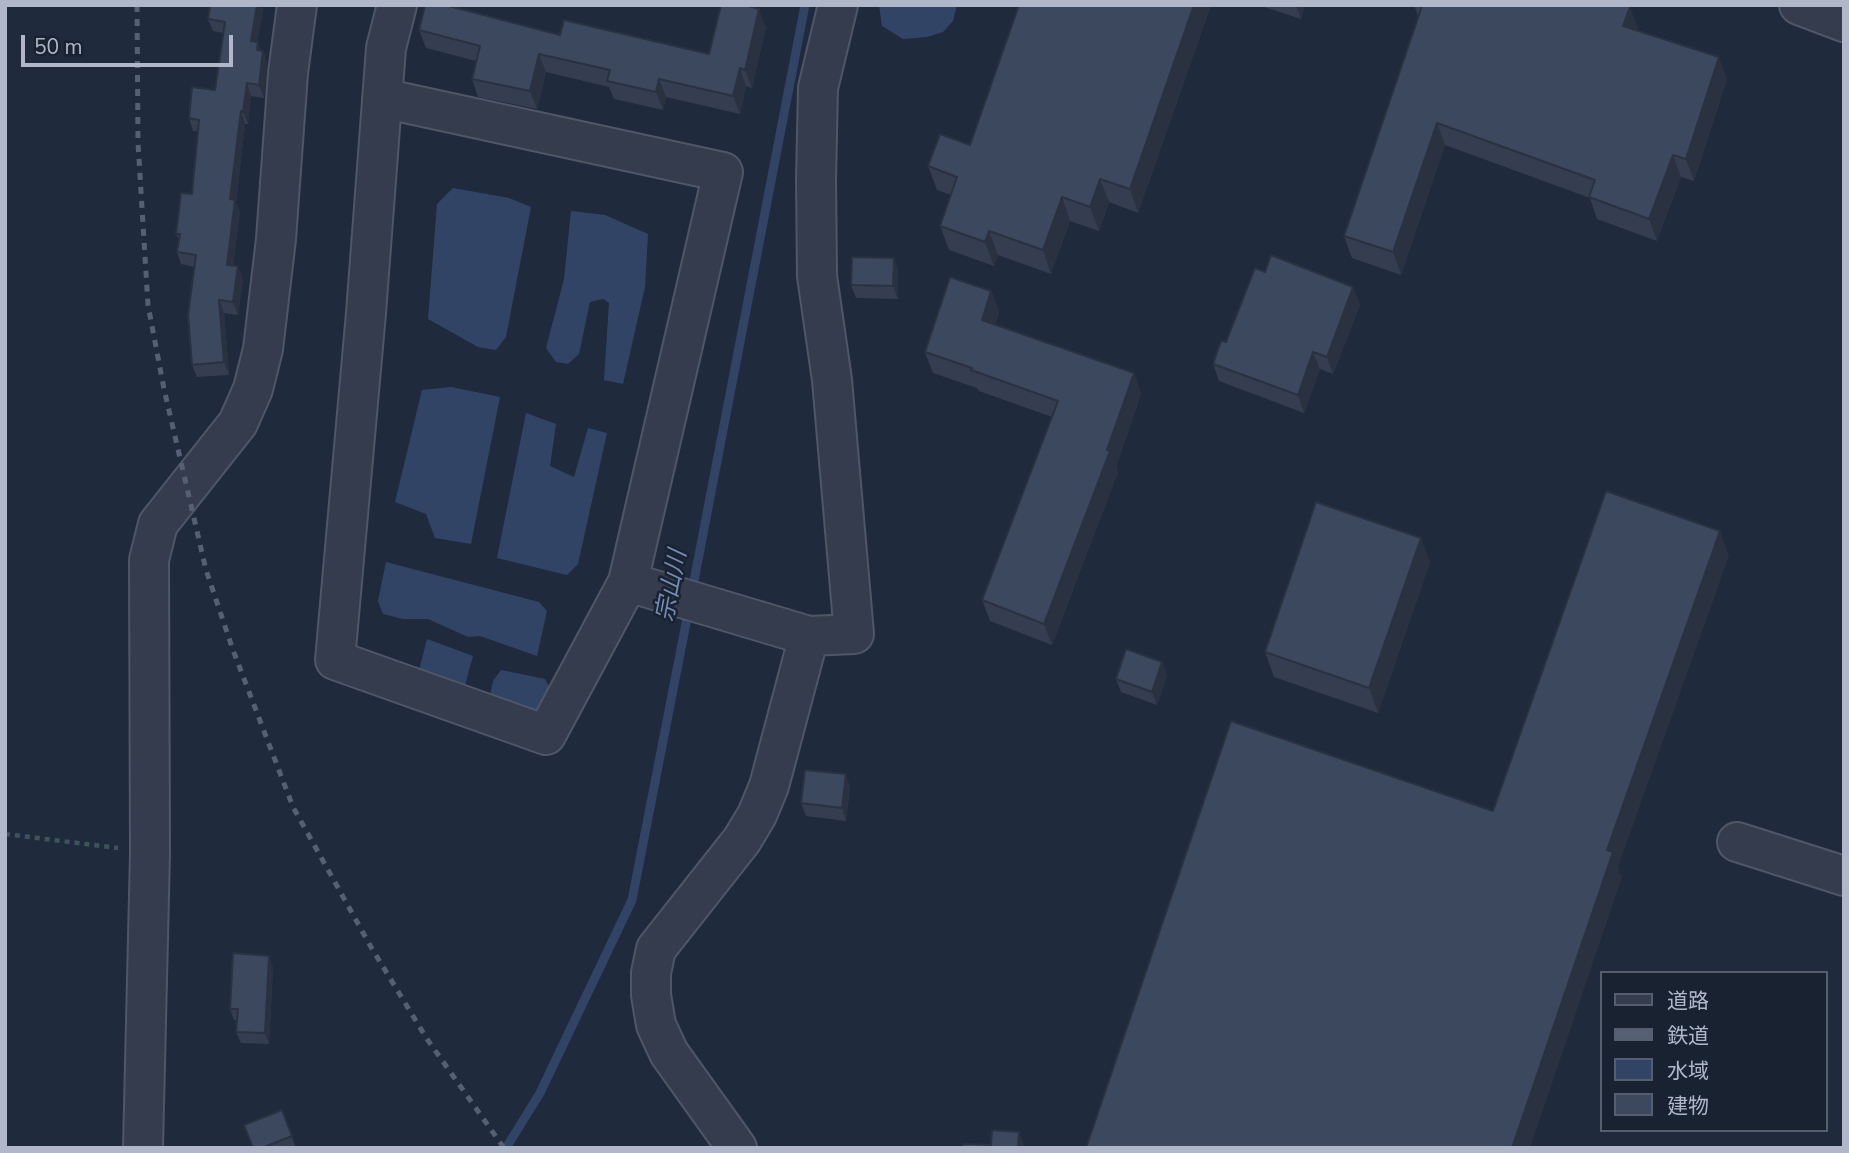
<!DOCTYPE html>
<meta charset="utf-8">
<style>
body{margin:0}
#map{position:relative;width:1849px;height:1153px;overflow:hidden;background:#202a3d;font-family:"Nunito Sans","Noto Sans JP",sans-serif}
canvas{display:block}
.frame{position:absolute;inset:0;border:7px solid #afb7c9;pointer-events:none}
.legend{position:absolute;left:1600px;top:971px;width:228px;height:161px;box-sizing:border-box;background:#192231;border:2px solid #555e6e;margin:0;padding:9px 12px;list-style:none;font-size:21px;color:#afb7c9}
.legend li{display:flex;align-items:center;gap:14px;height:35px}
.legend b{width:35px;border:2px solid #555e6e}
.scale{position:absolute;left:21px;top:35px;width:212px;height:32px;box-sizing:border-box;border:4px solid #afb7c9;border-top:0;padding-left:9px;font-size:21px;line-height:24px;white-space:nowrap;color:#afb7c9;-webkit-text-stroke:5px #192231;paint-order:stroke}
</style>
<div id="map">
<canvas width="1849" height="1153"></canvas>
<div class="frame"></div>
<ul class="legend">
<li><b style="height:9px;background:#343c4d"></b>道路</li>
<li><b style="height:9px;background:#566074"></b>鉄道</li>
<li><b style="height:19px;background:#324466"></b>水域</li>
<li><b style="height:19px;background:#3c485d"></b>建物</li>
</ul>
<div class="scale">50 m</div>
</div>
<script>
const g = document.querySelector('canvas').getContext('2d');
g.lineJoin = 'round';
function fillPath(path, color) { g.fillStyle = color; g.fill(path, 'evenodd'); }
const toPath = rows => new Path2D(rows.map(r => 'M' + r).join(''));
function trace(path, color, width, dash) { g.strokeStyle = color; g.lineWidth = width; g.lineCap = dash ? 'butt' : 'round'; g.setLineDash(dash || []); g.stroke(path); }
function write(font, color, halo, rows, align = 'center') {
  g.font = font + ' "Nunito Sans","Noto Sans JP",sans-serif'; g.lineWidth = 5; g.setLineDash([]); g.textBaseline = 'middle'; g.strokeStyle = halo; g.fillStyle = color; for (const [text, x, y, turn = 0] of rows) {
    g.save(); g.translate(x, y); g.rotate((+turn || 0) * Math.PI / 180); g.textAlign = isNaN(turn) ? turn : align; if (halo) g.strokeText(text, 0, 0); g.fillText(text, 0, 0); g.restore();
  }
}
fillPath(toPath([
 [879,5,957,5,953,21,943,32,927,37,903,39,882,26],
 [453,188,509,198,531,207,506,337,496,350,478,347,428,319,437,204],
 [571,211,605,215,648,234,645,287,623,384,604,380,609,303,603,299,590,302,579,354,568,364,556,362,546,348,564,279],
 [451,387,500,397,471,544,435,538,426,514,395,502,422,390],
 [526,413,556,424,550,466,574,477,588,428,607,433,578,564,567,575,497,558],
 [386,562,539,602,547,611,537,656,480,636,468,637,428,619,403,619,383,614,378,601],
 [427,639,473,656,463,693,417,679],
 [501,670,545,679,549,686,543,720,487,710,493,681]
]), '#324466');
trace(toPath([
 [692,591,805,5],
 [506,1148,540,1093,632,900,689,608]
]), '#324466', 9);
const minor = toPath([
 [1799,5,1844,22],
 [382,98,723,172,628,582,546,735,335,660,366,313,386,48,397,5],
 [628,582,809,636],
 [1737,842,1844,876],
 [143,1148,150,853,149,560,158,524,238,423,253,389,263,349,276,239,288,73,297,5],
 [737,1148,669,1053,656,1025,651,995,651,973,656,949,742,840,757,815,769,786,809,636,854,634,832,380,817,276,816,180,818,88,838,5]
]);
trace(minor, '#4f5767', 42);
trace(toPath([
 [5,834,118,848]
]), '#3d5458', 4.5, [5, 5]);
trace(minor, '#343c4d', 38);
trace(toPath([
 [137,5,138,143,148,305,164,389,206,570,233,650,293,807,371,947,427,1039,504,1148]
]), '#566074', 5, [7, 7]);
fillPath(toPath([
 [210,5,261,5,263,10,257,42,261,50,263,51,267,63,264,98,251,96,248,124,245,124,236,203,240,212,233,265,243,279,238,315,224,313,229,375,197,377,192,365,195,267,181,264,177,252,179,240,176,234,192,194,198,131,193,131,189,118,215,90,224,33,213,31,208,19],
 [1019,5,1211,5,1138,213,1109,202,1099,231,1070,221,1051,274,998,255,994,266,949,250,940,226,951,195,937,190,928,166,970,145],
 [1258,5,1305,5,1301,19],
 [1414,5,1627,5,1638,29,1638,30,1727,79,1694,181,1681,177,1657,241,1597,219,1590,198,1445,145,1401,275,1352,258,1344,236,1418,16],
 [460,9,560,35,709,54,766,27,752,88,746,86,740,114,666,97,663,110,614,99,609,87,546,72,537,109,478,97,472,79,476,61,426,48,419,30],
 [894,258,898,271,898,299,856,298,851,285],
 [1265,272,1353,287,1360,305,1333,374,1320,369,1304,413,1219,381,1213,364,1226,342],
 [991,291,999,312,995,324,1134,373,1141,394,1116,467,1118,472,1052,645,990,621,982,600,1052,417,979,391,977,388,933,373,925,352],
 [1430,562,1378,713,1274,677,1265,652],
 [1162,662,1167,675,1157,705,1121,692,1116,679],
 [850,787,846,821,806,816,801,803],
 [273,967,269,1044,241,1043,236,1032,237,1021,234,1020,230,1009],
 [282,1110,296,1148,253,1148]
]), '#343e50');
fillPath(toPath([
 [257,5,261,5,263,10,255,54,251,41],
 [449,5,461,5,456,24],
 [1194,5,1211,5,1138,213,1130,189],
 [1296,5,1305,5,1301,19],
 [1630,7,1638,29,1632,48,1623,26],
 [759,9,766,27,752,88,745,70],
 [258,42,262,54,263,51,267,63,264,98,259,85,257,50],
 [539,54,546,72,537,109,530,91],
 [1719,57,1727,79,1694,181,1686,159],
 [740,68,746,86,740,114,733,96],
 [659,79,666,97,663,110,656,92],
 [247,83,251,96,248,124,243,112],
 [241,111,245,124,236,203,240,212,232,277,227,265,230,199],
 [1437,123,1445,145,1401,275,1393,252],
 [1673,155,1681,177,1657,241,1649,219],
 [1100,179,1109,202,1099,231,1090,207],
 [1062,197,1070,221,1051,274,1043,250],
 [989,231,998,255,994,266,985,242],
 [894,258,898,271,898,299,893,286],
 [238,266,243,279,238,315,233,302],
 [1353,287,1360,305,1333,374,1327,357],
 [991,291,999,312,989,341,982,320],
 [219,300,224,313,229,375,224,362],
 [1313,352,1320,369,1304,413,1298,395],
 [1134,373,1141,394,1116,467,1118,472,1052,645,1044,624],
 [1720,531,1729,556,1618,867,1622,877,1530,1148,1512,1148,1607,850],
 [1421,538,1430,562,1378,713,1369,688],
 [1162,662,1167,675,1157,705,1152,692],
 [846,774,850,787,846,821,842,808],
 [269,956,273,967,269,1044,265,1033],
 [1019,1132,1025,1148,1018,1147]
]), '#2a3241');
const building = toPath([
 [210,5,257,5,251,41,258,42,257,50,263,51,259,85,247,83,243,112,241,111,230,199,235,200,227,265,238,266,233,302,219,300,224,362,192,365,188,315,196,255,177,252,180,234,176,234,181,193,192,194,199,120,189,118,192,87,215,90,225,22,208,19,210,5],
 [425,5,449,5,449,6,560,35,564,20,709,54,721,5,745,5,759,9,745,70,740,68,733,96,659,79,656,92,607,81,610,70,539,54,530,91,472,79,480,46,419,30,425,5],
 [1019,5,1194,5,1130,189,1100,179,1090,207,1062,197,1043,250,989,231,985,242,940,226,957,177,928,166,940,134,970,145,1019,5],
 [1420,5,1627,5,1630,7,1623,26,1719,57,1686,159,1673,155,1649,219,1589,197,1595,180,1437,123,1393,252,1344,236,1422,6,1420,5],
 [1271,255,1353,287,1327,357,1313,352,1298,395,1213,364,1221,341,1226,342,1255,268,1265,272,1271,255],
 [852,257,894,258,893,286,851,285,852,257],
 [950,277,991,291,982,320,1134,373,1107,450,1110,451,1044,624,982,600,1058,401,971,370,972,368,925,352,950,277],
 [1606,491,1720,531,1607,850,1613,852,1512,1148,1086,1148,1231,721,1493,811,1606,491],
 [1316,502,1421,538,1369,688,1265,652,1316,502],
 [1126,649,1162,662,1152,692,1116,679,1126,649],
 [805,770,846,774,842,808,801,803,805,770],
 [233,953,269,956,265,1033,236,1032,238,1009,230,1009,233,953],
 [282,1110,292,1136,262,1148,253,1148,244,1125,282,1110],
 [992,1130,1019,1132,1018,1147,1030,1148,963,1148,963,1144,991,1145,992,1130]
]);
fillPath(building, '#3c485d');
trace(building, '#2a3241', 2);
write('italic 24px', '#748bb3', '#192231', [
 ["宗山川",673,586,-79]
]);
</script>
